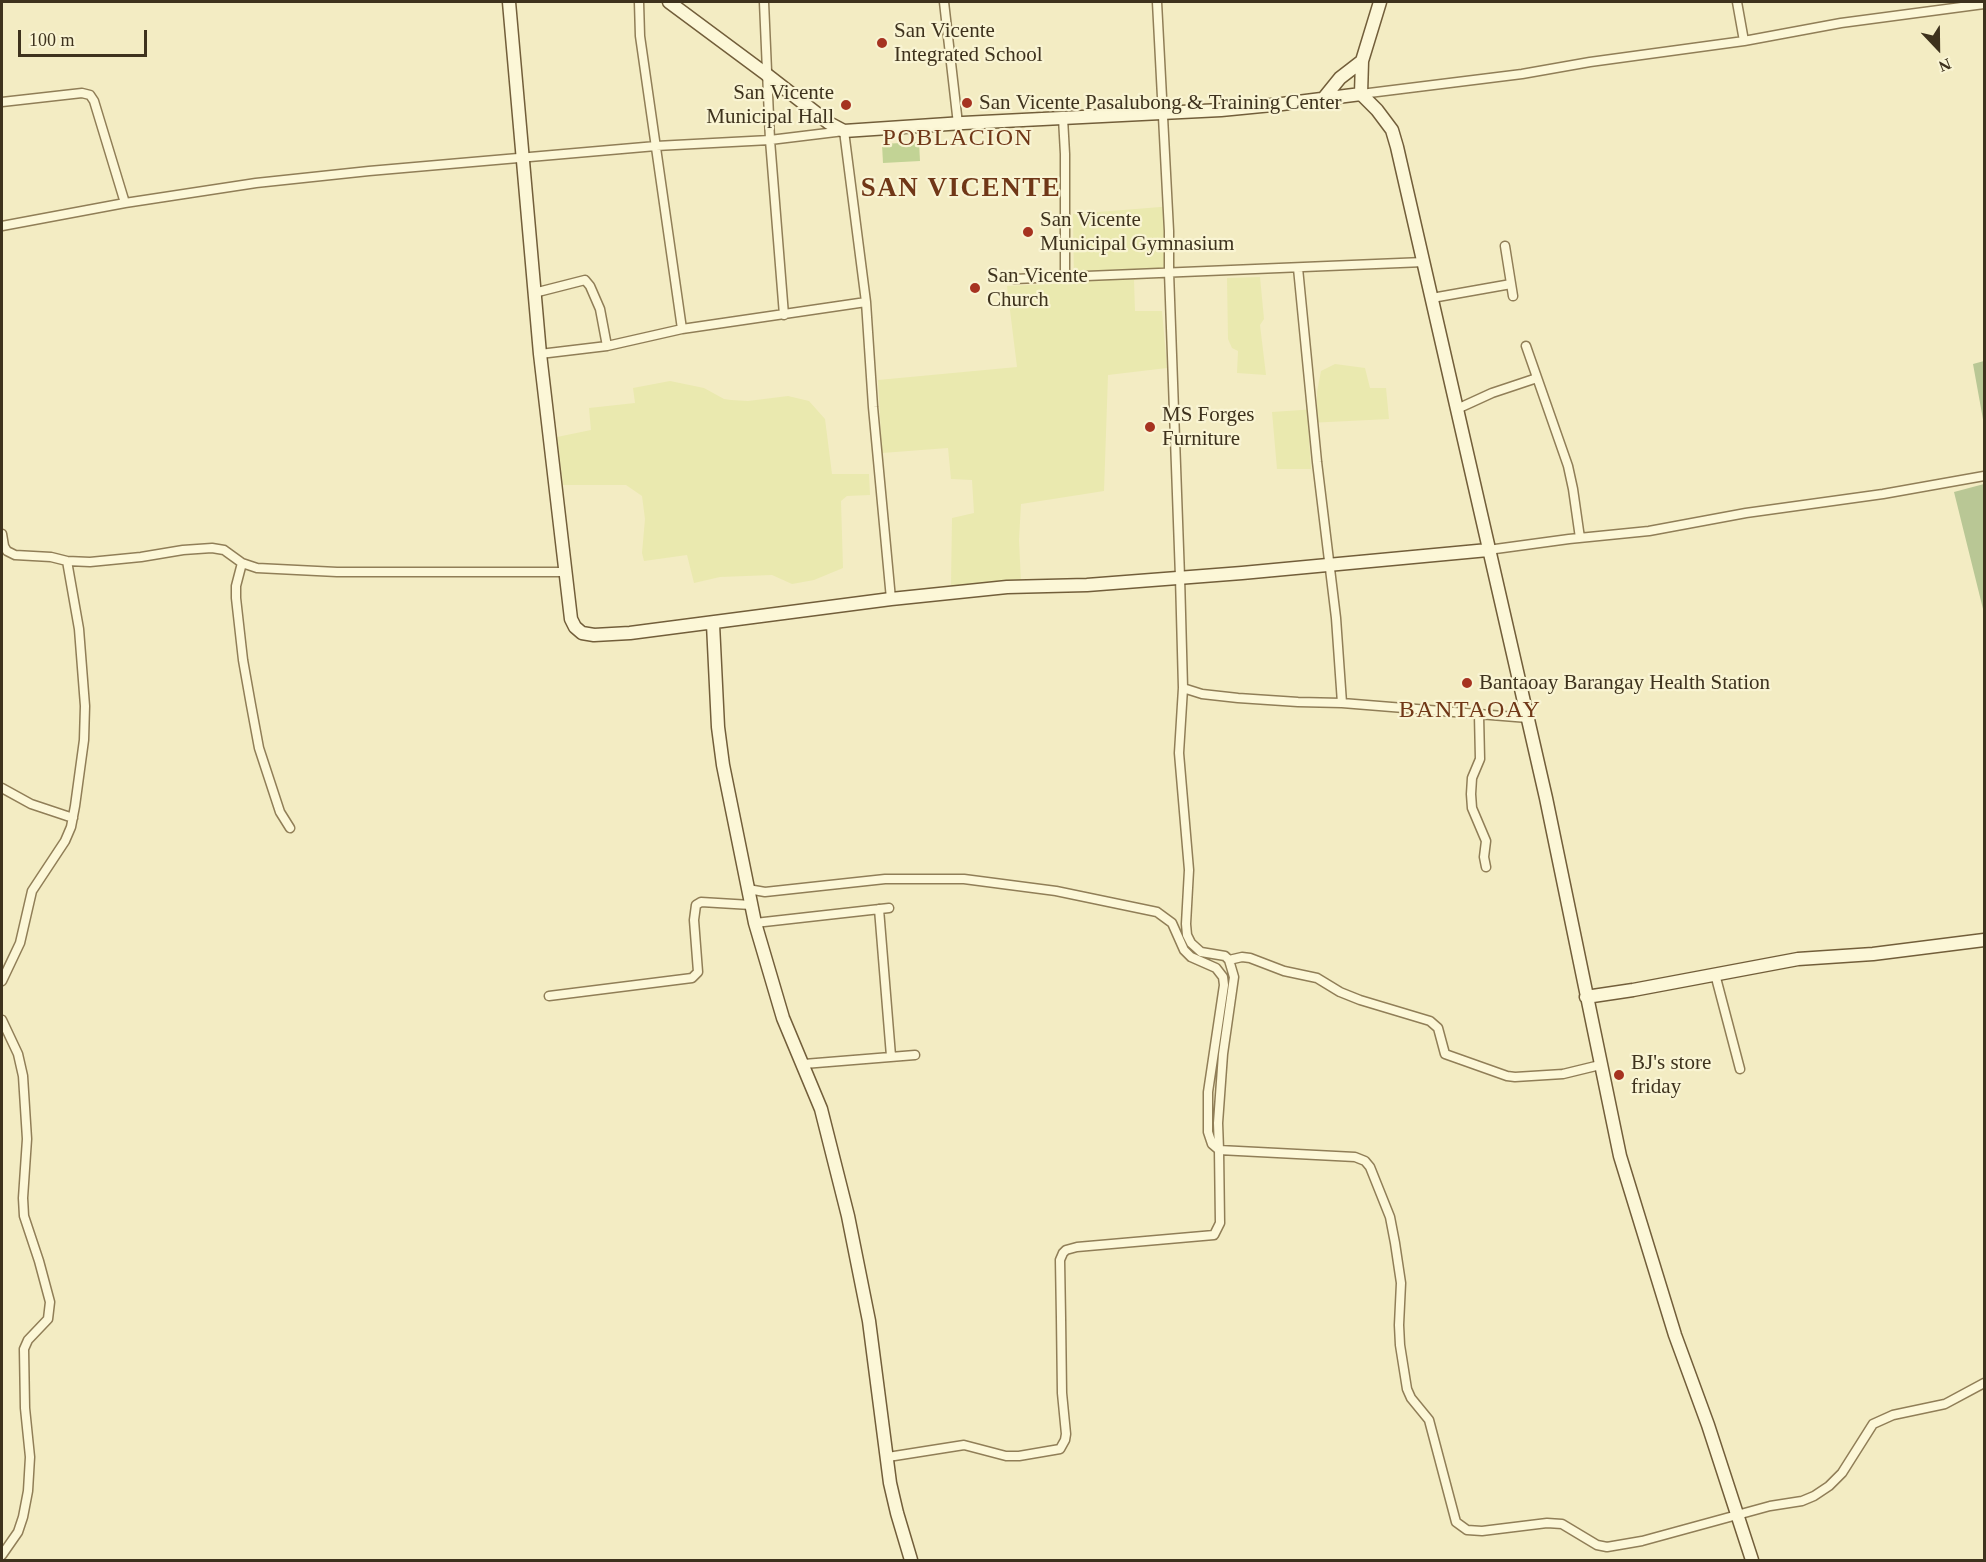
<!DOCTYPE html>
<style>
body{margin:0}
#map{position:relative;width:1986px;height:1562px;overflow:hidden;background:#f3ecc3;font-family:"Times New Roman",serif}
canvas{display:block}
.frame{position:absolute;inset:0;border:3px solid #3e321d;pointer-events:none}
.north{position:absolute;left:1908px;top:18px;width:60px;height:60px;-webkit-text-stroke:4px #f9f4d3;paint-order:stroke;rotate:158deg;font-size:16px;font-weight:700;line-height:24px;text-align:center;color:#3e321d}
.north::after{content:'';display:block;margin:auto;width:21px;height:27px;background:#3e321d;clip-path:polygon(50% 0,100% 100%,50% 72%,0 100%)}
.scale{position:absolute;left:18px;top:30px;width:129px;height:27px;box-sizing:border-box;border:3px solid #3e321d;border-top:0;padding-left:8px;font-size:18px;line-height:21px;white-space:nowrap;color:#3e321d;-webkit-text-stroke:4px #f9f4d3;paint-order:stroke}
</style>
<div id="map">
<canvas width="1986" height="1562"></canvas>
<div class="frame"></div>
<div class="north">N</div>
<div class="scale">100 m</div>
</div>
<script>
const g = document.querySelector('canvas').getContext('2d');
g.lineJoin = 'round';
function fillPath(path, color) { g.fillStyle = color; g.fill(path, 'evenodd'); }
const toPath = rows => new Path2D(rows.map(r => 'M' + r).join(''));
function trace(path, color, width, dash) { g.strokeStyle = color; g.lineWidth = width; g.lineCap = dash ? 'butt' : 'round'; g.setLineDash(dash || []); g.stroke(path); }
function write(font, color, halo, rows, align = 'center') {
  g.font = font + ' "Times New Roman",serif'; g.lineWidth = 4.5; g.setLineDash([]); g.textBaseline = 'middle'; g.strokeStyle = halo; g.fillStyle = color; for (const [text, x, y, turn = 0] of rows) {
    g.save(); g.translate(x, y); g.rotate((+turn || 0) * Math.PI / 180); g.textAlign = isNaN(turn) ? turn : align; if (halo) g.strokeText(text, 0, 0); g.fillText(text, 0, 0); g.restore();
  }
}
fillPath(toPath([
 [1173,206,1175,277,1134,280,1135,311,1162,311,1167,368,1108,375,1104,491,1021,504,1019,540,1021,583,951,586,952,518,974,513,972,480,951,479,948,448,882,453,878,380,1017,367,1007,286,1074,283,1073,214],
 [1260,277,1264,319,1260,325,1266,375,1237,373,1238,351,1232,348,1228,339,1227,278],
 [1335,364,1365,368,1370,388,1386,388,1389,419,1308,423,1311,469,1277,469,1272,412,1317,409,1317,392,1321,371],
 [670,381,704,388,724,399,731,400,748,401,788,396,809,401,825,419,832,474,869,474,870,495,847,496,841,501,843,568,814,580,792,584,772,575,720,577,694,583,687,555,644,561,642,553,645,519,642,496,626,485,563,485,557,437,591,430,589,408,635,403,633,388]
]), '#eae9af');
fillPath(toPath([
 [919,142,920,161,883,163,882,144]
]), '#c2d395');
fillPath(toPath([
 [1984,361,1984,425,1973,364],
 [1984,484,1984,613,1954,492]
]), '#b9c795');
const street = toPath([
 [639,2,640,36,682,329],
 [764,2,770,140,784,315],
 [944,2,958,124],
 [1157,2,1169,231,1169,272,1180,577,1183,688,1179,753,1189,870,1186,924,1187,935,1191,943,1201,952,1225,956,1229,960,1234,977,1223,1054,1218,1123,1219,1150],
 [1737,2,1744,41],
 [1361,94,1522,74,1590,62,1744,41,1841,23,1984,4],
 [2,102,82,93,90,95,94,101,125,203],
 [1063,118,1065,154,1065,276],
 [2,226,125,203,256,183,369,171,656,146,770,140,844,131,866,302,873,407,891,599],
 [1505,246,1513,296],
 [1298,268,1317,462,1336,618,1342,703],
 [1014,279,1424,262],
 [534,293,585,280,590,286,600,309,607,346],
 [1432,298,1511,284],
 [1526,346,1568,466,1573,489,1580,538],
 [540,354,607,346,682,329,866,302],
 [1457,409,1492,393,1537,378],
 [2,534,4,546,7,551,15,555,51,557,67,561,90,562,141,557,183,550,212,548,224,550,242,563,257,568,337,572,566,572],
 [1488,550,1569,539,1649,531,1746,513,1883,494,1984,476],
 [242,563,236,586,236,598,243,660,251,705,259,748,280,812,290,828],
 [1183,688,1202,694,1238,698,1298,702,1342,703,1528,718],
 [1479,715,1480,759,1472,778,1471,794,1472,808,1486,841,1484,857,1486,867],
 [2,788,31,804,73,818],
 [748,889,765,892,885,879,964,879,1056,891,1157,912,1172,923,1184,950,1191,957,1216,968,1223,977,1224,985,1208,1092,1208,1132,1212,1144,1219,1150],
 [879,909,891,1056],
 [755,923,889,908],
 [1229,960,1242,957,1250,958,1284,971,1317,978,1340,992,1360,1000,1430,1021,1438,1028,1445,1054,1507,1076,1515,1077,1563,1074,1600,1065],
 [1715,974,1740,1069],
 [2,981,20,943,32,891,65,841,71,827,75,806,84,740,85,706,79,629,67,561],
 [549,996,692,978,698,972,694,920,696,905,701,902,751,905],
 [2,1020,18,1054,23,1076,27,1139,23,1198,24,1216,39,1261,50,1302,48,1319,28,1340,24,1349,25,1408,30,1457,28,1491,23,1517,18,1532,2,1555],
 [804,1064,915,1055],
 [888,1457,964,1445,1006,1456,1019,1456,1060,1449,1065,1440,1066,1434,1062,1393,1061,1318,1060,1260,1063,1253,1066,1250,1077,1247,1214,1235,1220,1223,1219,1150,1355,1157,1365,1161,1370,1167,1390,1217,1395,1243,1401,1283,1399,1325,1400,1345,1407,1389,1411,1398,1429,1420,1456,1522,1467,1530,1482,1531,1547,1523,1562,1524,1597,1545,1607,1547,1642,1541,1770,1506,1802,1501,1814,1496,1829,1486,1842,1473,1873,1424,1893,1415,1945,1404,1984,1383]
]);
const secondary = toPath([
 [509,2,540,354,571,619,575,627,582,633,594,635,630,633,891,599,1007,587,1087,585,1242,573,1488,550],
 [669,2,766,74,829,123,844,131,963,123,1221,110,1282,104,1361,94],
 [1380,2,1362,61,1361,94,1377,110,1392,130,1397,147,1546,798,1620,1156,1675,1335,1708,1425,1752,1560],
 [1323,99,1340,78,1362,61],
 [713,624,718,727,723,765,755,923,783,1018,821,1109,848,1216,869,1321,890,1483,897,1513,911,1560],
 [1586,997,1633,990,1798,959,1873,954,1984,940]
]);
trace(street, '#907e57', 11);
trace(secondary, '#725e3a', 15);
trace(street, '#fcf7d7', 8);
trace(secondary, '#fcf7d7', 12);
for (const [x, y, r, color] of [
 [882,43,6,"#a63320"],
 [967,103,6,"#a63320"],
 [846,105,6,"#a63320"],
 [1028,232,6,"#a63320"],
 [975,288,6,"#a63320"],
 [1150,427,6,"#a63320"],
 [1467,683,6,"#a63320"],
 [1619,1075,6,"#a63320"]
]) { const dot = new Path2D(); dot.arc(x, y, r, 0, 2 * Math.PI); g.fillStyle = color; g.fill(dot); trace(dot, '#f9f4d3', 2); }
write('21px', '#3e321d', '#f9f4d3', [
 ["San Vicente",894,31],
 ["Integrated School",894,55],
 ["San Vicente",834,93,"right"],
 ["Municipal Hall",834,117,"right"],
 ["San Vicente Pasalubong & Training Center",979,103],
 ["San Vicente",1040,220],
 ["Municipal Gymnasium",1040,244],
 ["San Vicente",987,276],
 ["Church",987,300],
 ["MS Forges",1162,415],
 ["Furniture",1162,439],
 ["Bantaoay Barangay Health Station",1479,683],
 ["BJ's store",1631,1063],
 ["friday",1631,1087]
], 'left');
g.letterSpacing = '1.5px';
write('24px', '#703717', '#f9f4d3', [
 ["POBLACION",958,139],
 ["BANTAOAY",1470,711]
]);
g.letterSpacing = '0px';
g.letterSpacing = '1.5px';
write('bold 27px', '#703717', '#f9f4d3', [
 ["SAN VICENTE",961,189]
]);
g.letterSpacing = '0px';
</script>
